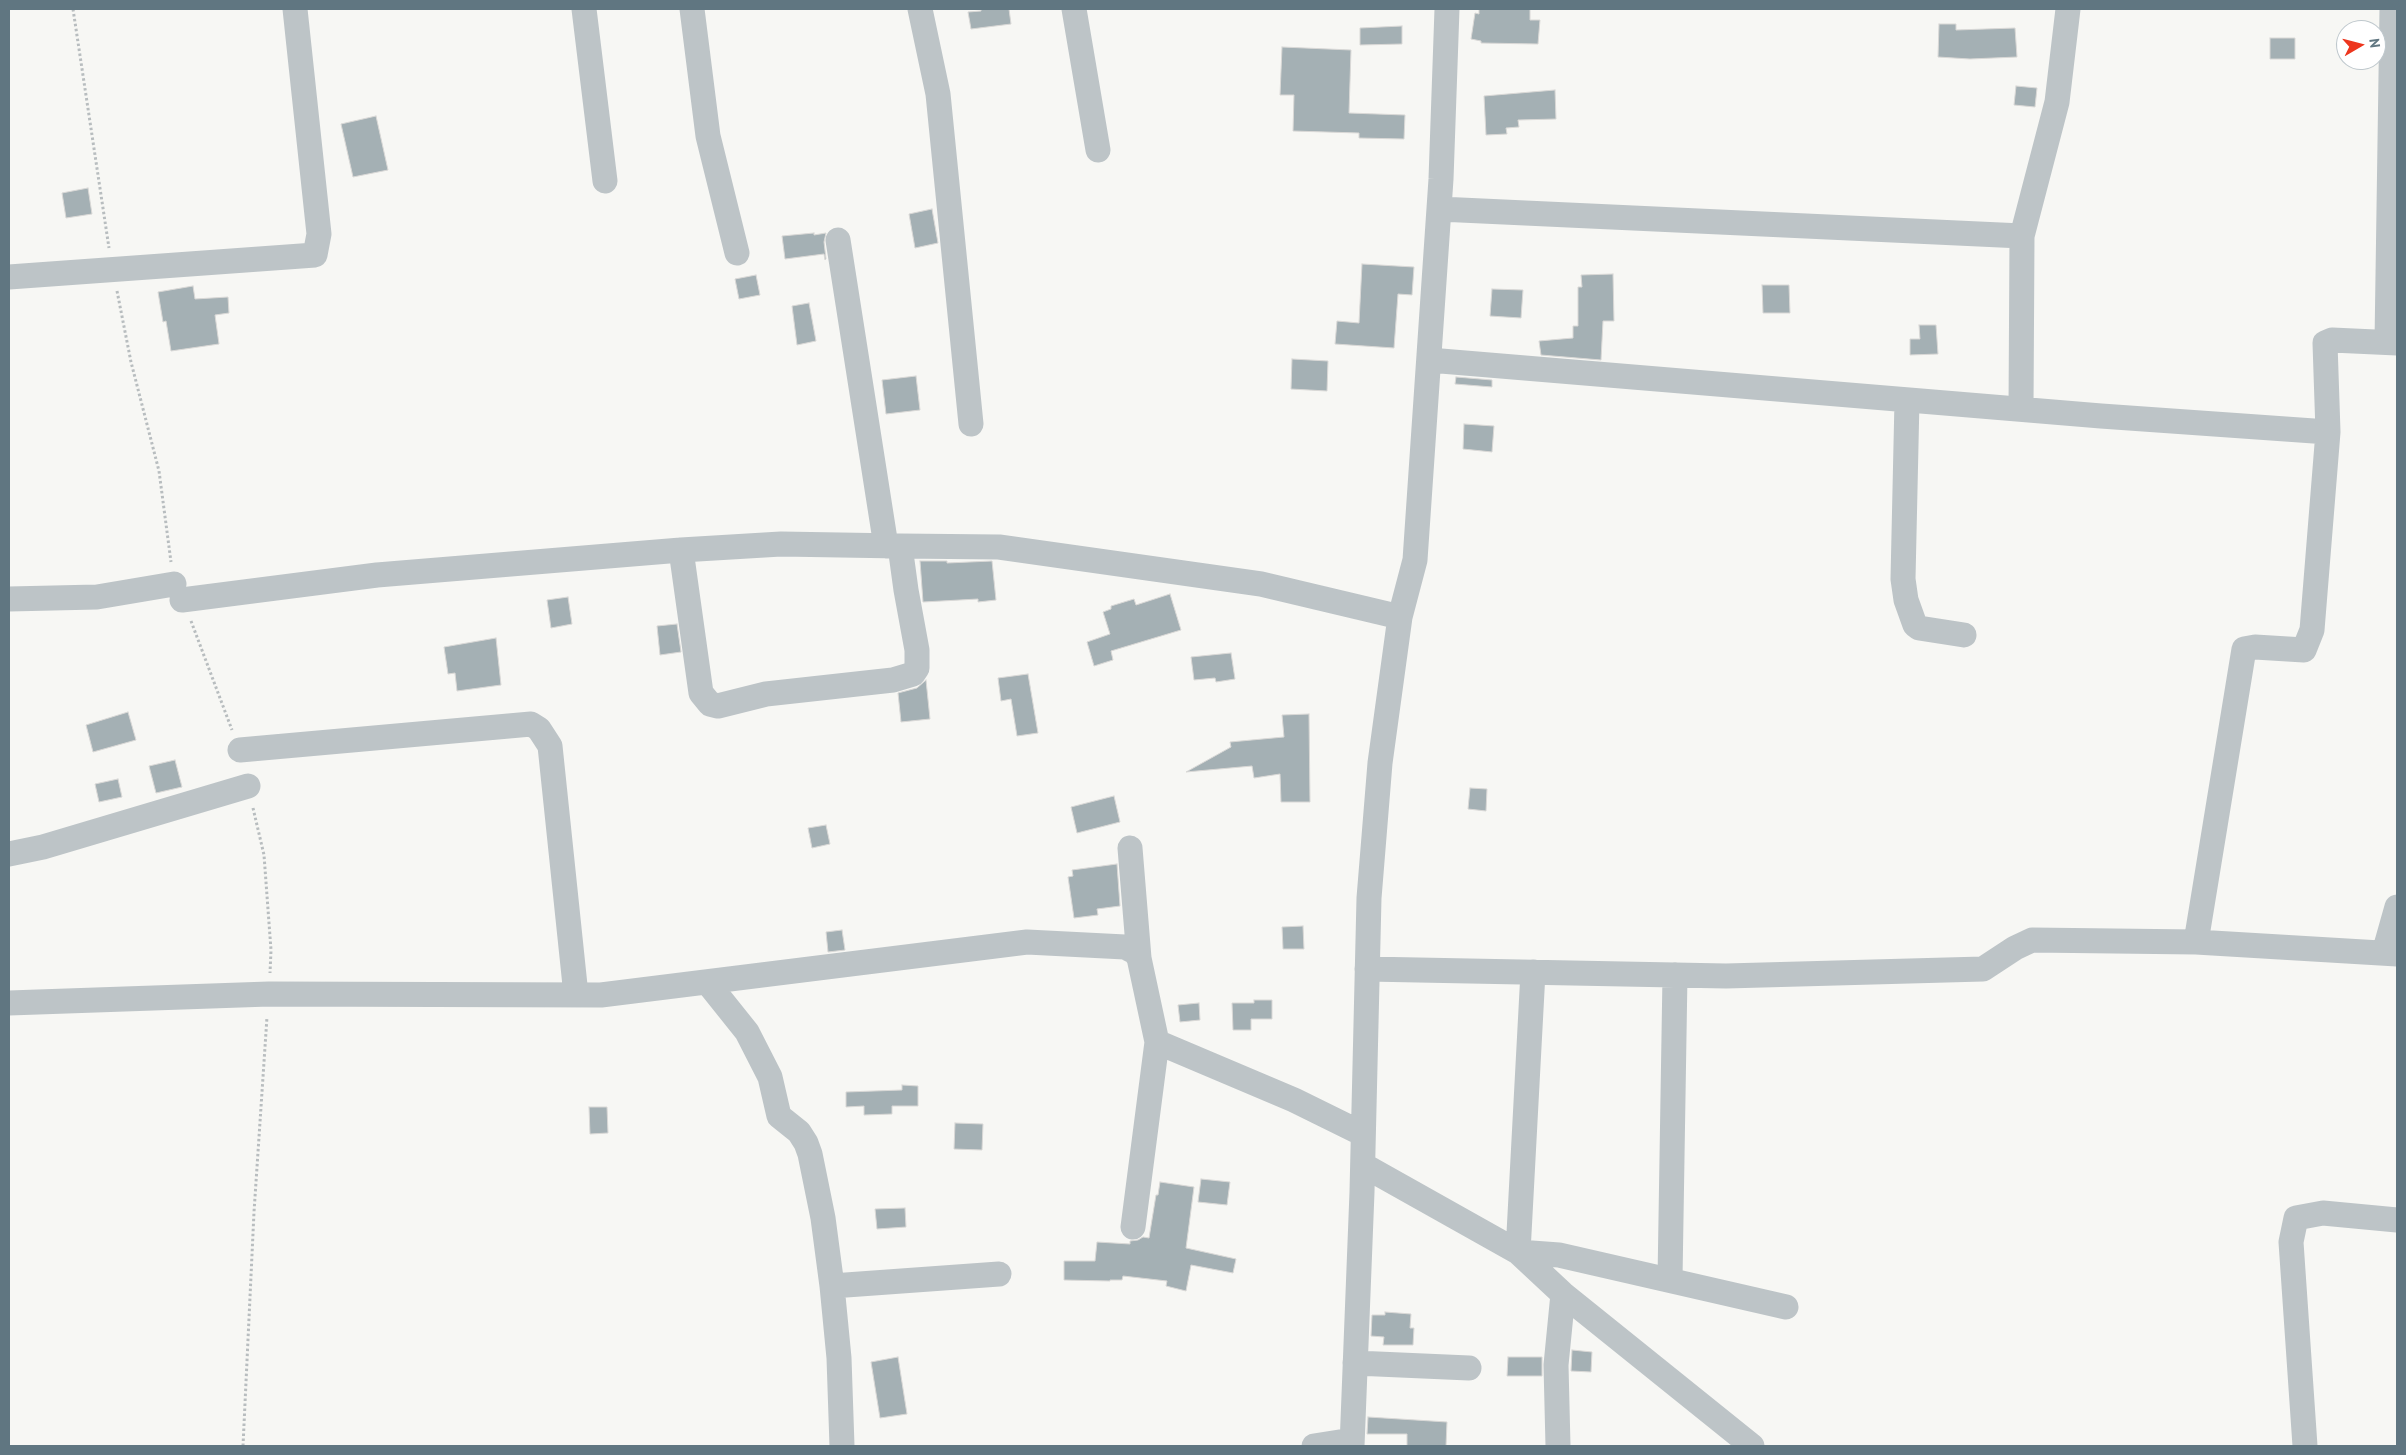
<!DOCTYPE html>
<style>
body{margin:0}
#map{position:relative;width:2406px;height:1455px;overflow:hidden;background:#f7f7f4;font-family:"PT Sans",sans-serif}
canvas{display:block}
.frame{position:absolute;inset:0;border:10px solid #607681;pointer-events:none}
.north{position:absolute;left:2336px;top:20px;width:50px;height:50px;box-sizing:border-box;background:#fff;border:1px solid #bfc8cd;border-radius:50%;rotate:82deg;font-size:14px;font-weight:700;line-height:20px;text-align:center;color:#607681}
.north::after{content:'';display:block;margin:auto;width:18px;height:22px;background:#ed361e;clip-path:polygon(50% 0,100% 100%,50% 72%,0 100%)}
</style>
<div id="map">
<canvas width="2406" height="1455"></canvas>
<div class="frame"></div>
<div class="north">N</div>
</div>
<script>
const g = document.querySelector('canvas').getContext('2d');
g.lineJoin = 'round';
function fillPath(path, color) { g.fillStyle = color; g.fill(path, 'evenodd'); }
const toPath = rows => new Path2D(rows.map(r => 'M' + r).join(''));
function trace(path, color, width, dash) { g.strokeStyle = color; g.lineWidth = width; g.lineCap = dash ? 'butt' : 'round'; g.setLineDash(dash || []); g.stroke(path); }
const building = toPath([
 [981,9,1009,9,1011,24,971,29,968,12,981,11,981,9],
 [1479,9,1530,9,1530,20,1540,20,1538,44,1481,43,1481,41,1471,39,1475,13,1479,14,1479,9],
 [1939,24,1956,24,1956,30,2015,28,2017,57,1970,59,1938,57,1939,24],
 [1402,26,1402,44,1360,45,1360,28,1402,26],
 [2270,38,2295,38,2295,59,2270,59,2270,38],
 [1282,47,1351,50,1349,113,1405,115,1404,139,1359,138,1359,133,1293,131,1294,95,1280,95,1282,47],
 [2016,86,2037,88,2035,107,2014,105,2016,86],
 [1555,90,1556,119,1518,120,1519,127,1506,128,1507,134,1486,135,1484,96,1555,90],
 [376,116,388,170,353,177,341,124,376,116],
 [88,188,92,214,66,218,62,193,88,188],
 [932,209,938,243,915,248,909,214,932,209],
 [814,233,814,235,826,233,824,242,826,259,825,260,824,254,785,259,782,236,814,233],
 [1362,264,1414,267,1412,295,1398,294,1394,348,1335,344,1337,321,1359,323,1362,264],
 [1613,274,1614,321,1603,321,1601,360,1541,355,1539,341,1573,338,1573,326,1578,326,1578,287,1582,287,1581,275,1613,274],
 [756,275,760,295,739,299,735,279,756,275],
 [1762,285,1789,285,1790,313,1763,313,1762,285],
 [193,286,195,299,228,297,229,313,215,315,219,344,171,351,166,321,163,322,158,292,193,286],
 [1492,289,1523,290,1521,318,1490,316,1492,289],
 [809,303,816,341,797,345,792,306,809,303],
 [1919,325,1936,325,1938,354,1910,355,1910,339,1920,339,1919,325],
 [1292,359,1328,361,1327,391,1291,389,1292,359],
 [916,376,920,410,886,414,882,380,916,376],
 [1456,377,1492,380,1492,387,1455,384,1456,377],
 [1464,424,1494,426,1492,452,1463,449,1464,424],
 [920,561,947,561,947,563,992,561,996,600,978,602,978,599,923,602,920,561],
 [1170,594,1181,630,1111,651,1113,660,1094,666,1087,642,1110,634,1103,612,1111,609,1111,606,1134,599,1136,605,1170,594],
 [568,597,572,624,551,628,547,600,568,597],
 [677,624,681,652,660,655,657,626,677,624],
 [496,638,501,685,457,691,455,673,448,674,444,647,496,638],
 [1231,653,1235,679,1216,682,1215,678,1194,680,1191,657,1231,653],
 [1028,674,1038,733,1017,736,1011,699,1001,701,998,678,1028,674],
 [926,680,930,719,901,722,898,693,917,688,926,680],
 [128,712,136,740,93,752,86,725,128,712],
 [1309,714,1310,802,1281,802,1280,774,1254,778,1252,766,1186,772,1231,747,1230,742,1284,737,1282,715,1309,714],
 [175,760,182,787,156,793,149,766,175,760],
 [118,779,122,797,99,802,95,784,118,779],
 [1470,788,1487,789,1486,811,1468,809,1470,788],
 [1114,796,1120,822,1077,833,1071,807,1114,796],
 [826,825,830,844,812,848,808,828,826,825],
 [1117,864,1120,906,1097,909,1098,915,1074,918,1068,877,1073,876,1072,870,1117,864],
 [1303,926,1304,949,1283,949,1282,927,1303,926],
 [842,930,845,950,828,952,826,932,842,930],
 [1254,1000,1272,1000,1272,1019,1251,1019,1251,1030,1233,1030,1232,1003,1254,1003,1254,1000],
 [1199,1003,1200,1020,1180,1022,1178,1005,1199,1003],
 [902,1085,918,1086,918,1106,892,1106,892,1114,864,1115,864,1106,846,1107,846,1092,902,1090,902,1085],
 [589,1107,607,1107,608,1133,590,1134,589,1107],
 [955,1123,983,1124,982,1150,954,1149,955,1123],
 [1201,1179,1230,1182,1227,1205,1198,1202,1201,1179],
 [1160,1182,1194,1187,1186,1248,1236,1259,1233,1273,1191,1265,1186,1291,1166,1286,1167,1281,1123,1276,1122,1280,1110,1280,1110,1281,1064,1280,1064,1261,1095,1261,1097,1242,1130,1244,1130,1241,1138,1240,1143,1237,1149,1238,1156,1195,1158,1195,1160,1182],
 [905,1208,906,1227,877,1229,875,1209,905,1208],
 [1385,1312,1411,1314,1410,1328,1414,1328,1413,1345,1383,1345,1384,1337,1371,1336,1372,1315,1385,1315,1385,1312],
 [1572,1350,1592,1352,1591,1372,1571,1371,1572,1350],
 [898,1357,907,1414,880,1418,871,1362,898,1357],
 [1508,1357,1542,1357,1542,1376,1507,1376,1508,1357],
 [1368,1417,1447,1422,1446,1446,1407,1446,1407,1434,1367,1434,1368,1417]
]);
fillPath(building, '#a4b0b4');
trace(building, '#d9d8d6', 1);
trace(toPath([
 [73,9,109,248],
 [117,291,131,362,159,471,171,562],
 [191,621,232,730],
 [253,808,264,855,271,950,270,973],
 [243,1446,254,1212,267,1017]
]), '#b8bdbf', 3, [2.5, 2.5]);
trace(toPath([
 [584,9,605,181],
 [692,9,708,136,737,253],
 [920,9,938,94,971,424],
 [1074,9,1098,150],
 [1439,209,2022,236,2057,102,2068,9],
 [838,240,886,546],
 [9,277,315,255,319,234,295,9],
 [2387,342,2392,9],
 [1429,360,2101,416,2328,432],
 [1907,400,1903,579,1906,600,1915,625,1919,628,1964,635],
 [2021,409,2022,236],
 [681,550,701,693,710,704,718,706,766,694,893,680,913,674,917,668,917,650,906,590,900,546],
 [9,599,97,597,174,584],
 [182,600,377,575,681,550,781,544,900,546,999,547,1261,584,1400,617],
 [240,750,531,724,539,729,550,746,576,995],
 [1130,848,1139,958],
 [9,854,43,847,248,786],
 [2196,942,2244,649,2255,647,2304,650,2312,630,2328,432,2325,343,2332,340,2397,343],
 [2384,953,2397,907],
 [1367,969,1726,976,1983,969,2015,948,2032,940,2196,942,2397,954],
 [1533,972,1518,1252,1563,1294,1752,1446],
 [707,982,747,1032,770,1077,779,1116,799,1132,806,1143,810,1154,823,1218,832,1286,839,1358,842,1446],
 [9,1003,269,994,601,995,1027,942,1125,947,1135,952,1139,958,1157,1042,1133,1227],
 [1157,1042,1294,1100,1363,1134],
 [1363,1165,1518,1252,1559,1255,1786,1307],
 [1670,1279,1675,975],
 [832,1286,999,1274],
 [1355,1363,1469,1368],
 [1314,1446,1352,1440],
 [1352,1446,1362,1192,1369,898,1380,763,1400,617,1415,560,1441,179,1447,9],
 [1558,1446,1556,1365,1563,1294],
 [2305,1446,2291,1242,2296,1218,2323,1213,2397,1220]
]), '#bdc4c7', 25);
</script>
